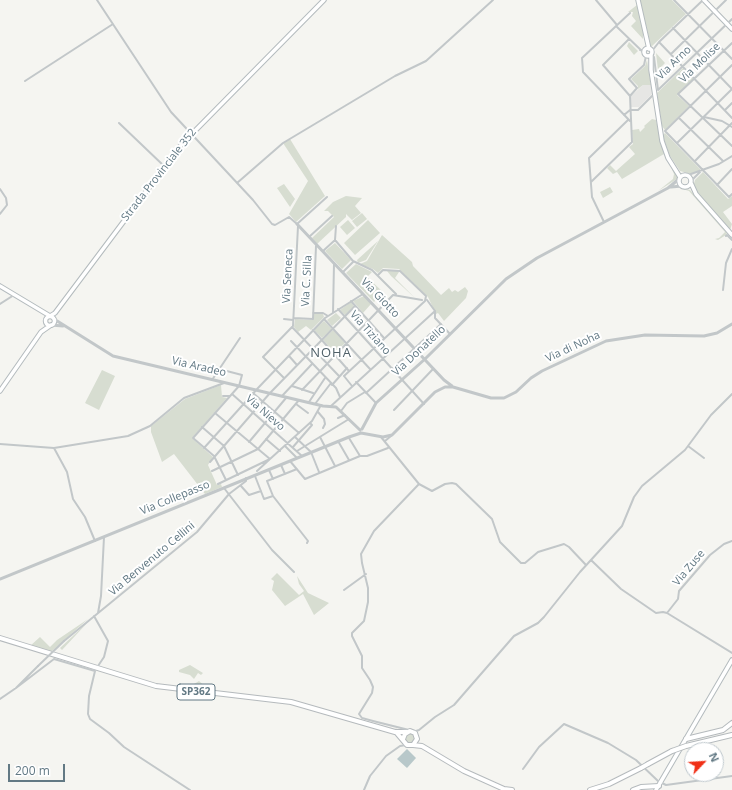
<!DOCTYPE html>
<style>
body{margin:0}
#map{position:relative;width:732px;height:790px;overflow:hidden;background:#f5f5f1;font-family:"Open Sans",sans-serif}
canvas{display:block}
.north{position:absolute;left:684px;top:742px;width:40px;height:40px;box-sizing:border-box;background:#fff;border:1px solid #c0c9ce;border-radius:50%;rotate:65deg;font-size:11px;font-weight:700;line-height:16px;text-align:center;color:#627984}
.north::after{content:'';display:block;margin:auto;width:14px;height:18px;background:#f02f16;clip-path:polygon(50% 0,100% 100%,50% 72%,0 100%)}
.scale{position:absolute;left:8px;top:764px;width:57px;height:18px;box-sizing:border-box;border:2px solid #627984;border-top:0;padding-left:5px;font-size:12px;line-height:14px;white-space:nowrap;color:#627984;-webkit-text-stroke:3px #fff;paint-order:stroke}
</style>
<div id="map">
<canvas width="732" height="790"></canvas>
<div class="north">N</div>
<div class="scale">200 m</div>
</div>
<script>
const g = document.querySelector('canvas').getContext('2d');
g.lineJoin = 'round';
function fillPath(path, color) { g.fillStyle = color; g.fill(path, 'evenodd'); }
const toPath = rows => new Path2D(rows.map(r => 'M' + r).join(''));
function trace(path, color, width, dash) { g.strokeStyle = color; g.lineWidth = width; g.lineCap = dash ? 'butt' : 'round'; g.setLineDash(dash || []); g.stroke(path); }
function write(font, color, halo, rows, align = 'center') {
  g.font = font + ' "Open Sans",sans-serif'; g.lineWidth = 4; g.setLineDash([]); g.textBaseline = 'middle'; g.strokeStyle = halo; g.fillStyle = color; for (const [text, x, y, turn = 0] of rows) {
    g.save(); g.translate(x, y); g.rotate((+turn || 0) * Math.PI / 180); g.textAlign = isNaN(turn) ? turn : align; if (halo) g.strokeText(text, 0, 0); g.fillText(text, 0, 0); g.restore();
  }
}
fillPath(toPath([
 [643,85,651,85,652,94,639,107,631,107,631,96]
]), '#e6e6e4');
fillPath(toPath([
 [640,0,672,0,686,14,651,47],
 [637,5,643,30,643,39,631,26,636,21,632,16,633,12,628,12],
 [629,42,638,51,634,55,627,46],
 [656,53,665,63,658,70],
 [647,60,651,85,643,85,638,89,638,86,631,79,645,66],
 [683,68,694,79,677,95,689,106,665,130,662,126,657,93],
 [652,119,656,120,664,154,622,179,617,172,613,174,607,168,610,165,616,171,635,154,629,147,633,144,632,130,639,129,640,132,645,127,644,126],
 [665,133,700,169,700,170,691,174,680,171,670,156,664,140,663,135],
 [290,139,325,196,296,222,289,214,308,181,283,143],
 [671,167,678,176,677,179,658,191,673,179,674,174],
 [703,172,728,199,732,196,732,206,723,212,732,224,730,230,693,187,695,180],
 [284,184,295,199,290,207,277,188],
 [610,187,613,192,603,198,600,192],
 [676,187,690,190,727,233,726,235,718,240,715,239,719,238,725,232,689,191],
 [346,196,362,198,355,206,361,213,352,220,346,214,346,217,317,244,312,238,334,217,328,211,324,211,333,202],
 [362,213,367,219,357,227,352,221],
 [348,220,355,228,347,235,340,227],
 [368,220,380,233,355,255,344,243],
 [382,235,412,262,413,266,441,295,449,288,452,292,455,290,458,292,465,287,468,291,466,298,444,321,438,313,436,314,428,297,399,269,383,268,378,273,373,269,360,264,367,261],
 [378,241,366,260,358,263,357,260],
 [335,243,351,260,342,269,325,251],
 [356,264,372,272,367,277,383,292,374,302,346,273],
 [387,271,398,271,399,272,395,278,415,298,391,276],
 [364,296,371,304,363,313,353,301],
 [351,302,354,306,345,315,340,310],
 [336,313,341,318,332,326,327,320],
 [314,314,323,314,324,317,311,330,306,326,298,332,294,327,295,319,313,320],
 [324,321,332,329,322,338,314,330],
 [333,330,345,343,335,353,323,340],
 [102,370,115,376,99,410,85,403],
 [221,385,222,397,227,398,192,438,213,457,208,465,217,485,221,484,222,487,205,494,174,454,162,462,151,432,151,426,185,399],
 [277,573,299,595,304,591,299,584,297,576,308,593,329,603,314,615,303,594,285,606,272,590,274,581,271,579],
 [88,619,51,652,30,646,40,637,50,647,57,640],
 [89,621,62,650,60,648],
 [190,665,203,673,201,675,198,673,194,679,190,675,179,672,179,670],
 [199,681,208,689,208,691,194,688,194,684],
 '405 738a5 5 0 1 1 10 0a5 5 0 1 1-10 0Z'
]), '#d7ddd1');
fillPath(toPath([
 [407,749,416,758,407,768,397,759]
]), '#b8c8ca');
const secondary = toPath([
 [638,0,649,49],
 [704,0,732,29],
 '644 52a4 4 0 1 1 8 0a4 4 0 1 1-8 0Z',
 [651,55,651,70,662,141,668,158,680,177],
 '679 181a6 6 0 1 1 12 0a6 6 0 1 1-12 0Z',
 [691,183,696,194,732,235],
 [0,286,50,316,55,313,181,145,324,0],
 '45.5 321a4.5 4.5 0 1 1 9 0a4.5 4.5 0 1 1-9 0Z',
 [0,391,41,332,51,325],
 [656,790,732,660]
]);
const primary = toPath([
 [0,638,156,686,291,702,395,732,407,732],
 [396,732,407,745,413,745,417,739,415,733,410,731,405,734,403,739],
 [686,739,723,730,732,723],
 [413,745,422,746,464,771,504,789,512,790],
 [686,746,732,735],
 [648,764,672,751],
 [590,790,609,784,641,768],
 [633,790,641,787,659,786]
]);
trace(secondary, '#b4bbbe', 5.5);
trace(primary, '#b5babd', 6);
trace(toPath([
 [97,0,171,112,253,200,272,224,275,225,289,217,297,224,327,197],
 [596,0,617,25],
 [674,0,732,59],
 [616,26,645,54],
 [673,28,732,89],
 [629,39,603,65,630,96],
 [659,42,732,118],
 [732,43,678,94,732,146],
 [640,50,645,50],
 [652,51,659,42,703,0],
 [671,54,726,0],
 [654,57,658,90,732,19],
 [732,65,665,131,729,197,732,194],
 [25,81,113,24],
 [630,96,637,88,629,79,644,65,646,56],
 [630,110,638,110,652,96],
 [725,110,732,103],
 [624,115,630,110],
 [704,117,722,121,732,127],
 [679,118,723,161],
 [630,121,583,72,582,58,630,13],
 [119,123,164,166],
 [677,143,732,89],
 [695,161,732,123],
 [688,175,719,164,732,156],
 [691,181,700,172],
 [591,182,632,142,630,96],
 [237,183,283,143,395,76,426,61,493,0],
 [717,185,732,169],
 [0,189,6,198,7,205,0,214],
 [604,222,592,197,589,158,628,120],
 [726,236,727,235,732,240],
 [309,237,332,216],
 [335,240,336,226],
 [323,251,335,240,353,261,372,270,396,294],
 [343,272,353,262],
 [378,275,383,270,400,271,426,296,425,301],
 [723,290,726,263,732,249],
 [427,300,435,311,435,318,450,334],
 [351,301,384,338],
 [0,304,14,295],
 [338,309,424,404],
 [313,313,323,313,328,316],
 [333,313,334,264],
 [294,318,313,319,316,246],
 [284,319,293,320],
 [324,319,370,369],
 [292,327,339,376],
 [313,330,349,371],
 [291,341,336,388,340,397],
 [289,356,297,365],
 [219,369,242,375,239,386,193,438,214,456,226,480],
 [344,376,425,301],
 [344,376,352,386],
 [284,378,263,357,293,326,298,226],
 [212,380,240,338],
 [356,382,376,403],
 [332,385,347,368],
 [292,386,313,393],
 [302,390,393,295,422,300],
 [253,393,299,433],
 [366,393,441,324],
 [232,394,302,456],
 [223,396,230,396],
 [282,396,312,364],
 [309,402,325,378],
 [296,404,308,413],
 [315,404,331,383],
 [331,406,435,311],
 [394,410,433,369],
 [341,411,347,403,365,392],
 [318,412,324,419,325,424,323,428],
 [215,413,270,459,257,471],
 [338,418,345,415],
 [202,427,224,446,238,475],
 [295,437,311,452,319,472],
 [320,437,335,466],
 [381,437,419,484,374,531,361,554,362,563,368,588,368,602,364,621,352,633,352,636,362,656,362,668,370,680,373,687,372,693,359,714,362,718,373,721,409,730],
 [349,438,360,456],
 [266,439,280,451],
 [338,441,349,460],
 [385,441,391,436],
 [249,442,286,398],
 [0,444,54,448,128,436,150,426,184,398,224,383],
 [285,446,297,458],
 [688,446,704,458],
 [293,447,312,425,310,423],
 [54,448,67,472,73,499,85,517,95,541],
 [204,448,258,388,325,318,363,294],
 [297,451,349,419],
 [290,461,305,479,360,456,367,456,388,448],
 [210,462,270,393,355,306],
 [281,465,285,474],
 [297,469,267,481,273,496,308,541,307,543],
 [269,470,273,479],
 [212,471,258,449,299,400],
 [255,476,264,499,273,496],
 [218,484,270,459,312,421,321,405],
 [419,484,432,491,445,484,452,483,456,484,492,519,500,542,521,563,525,563,538,552,564,544,569,547,586,565],
 [241,486,249,495,261,491],
 [224,488,272,550,294,572],
 [591,560,621,589,640,602,656,613,663,612,667,613,732,653],
 [344,590,366,574],
 [98,613,101,596,104,537],
 [667,613,678,599,679,591,710,555,724,544,732,541],
 [94,616,108,641,104,657,98,666],
 [64,641,197,532,229,494,246,481,246,478],
 [16,688,54,659,95,671,89,696,88,714,90,719,109,733,124,747,190,790],
 [0,699,16,688,38,666],
 [413,732,419,730,435,717,454,705,514,636,538,623,544,617,580,572,622,526,634,497,642,486,685,450,711,415,732,394],
 [523,769,539,747,564,724,608,743,636,760,658,781,666,785,732,776],
 [364,790,370,776,386,756,400,746,406,745]
]), '#c2c7c9', 2);
trace(toPath([
 [671,187,682,186],
 [297,224,444,380,452,386],
 [54,319,113,356,323,406,336,407,360,430],
 [51,325,63,326],
 [362,429,376,403,425,359,506,279,537,258,668,188,679,179],
 [0,579,349,437,361,433,383,437,392,435,435,392,445,387,453,387,491,398,504,398,516,392,531,378,542,371,606,341,645,335,704,336,717,333,732,324]
]), '#c2c7c9', 3);
trace(secondary, '#fff', 3.5);
trace(primary, '#fff', 4);
const primaryBridge = toPath([
 [672,751,686,746],
 [641,768,648,764]
]);
trace(primaryBridge, '#b5babd', 6, []);
trace(toPath([
 [38,666,64,641]
]), '#c2c7c9', 2);
trace(primaryBridge, '#fff', 4);
for (const [x, y, w] of [
 [196,692,38]
]) { const box = new Path2D(); box.roundRect(x - w / 2, y - 8, w, 16, 3); g.fillStyle = '#fff'; g.fill(box); trace(box, '#627984', 1); }
write('bold 10px', '#627984', null, [
 ["SP362",196,692]
]);
write('11px', '#627984', '#fff', [
 ["Via Arno",674,63,-44],
 ["Via Molise",700,63,-44],
 ["Strada Provinciale 352",159,175,-52],
 ["Via Seneca",288,276,-87],
 ["Via C. Silla",307,281,-87],
 ["Via Giotto",380,298,46],
 ["Via Tiziano",370,333,48],
 ["Via di Noha",573,347,-25],
 ["Via Donatello",419,351,-43],
 ["Via Aradeo",199,367,13],
 ["Via Nievo",265,413,41],
 ["Via Collepasso",175,498,-22],
 ["Via Benvenuto Cellini",152,559,-40],
 ["Via Zuse",689,568,-50]
]);
g.letterSpacing = '1px';
write('13px', '#506169', '#fff', [
 ["NOHA",331,353]
]);
g.letterSpacing = '0px';
</script>
